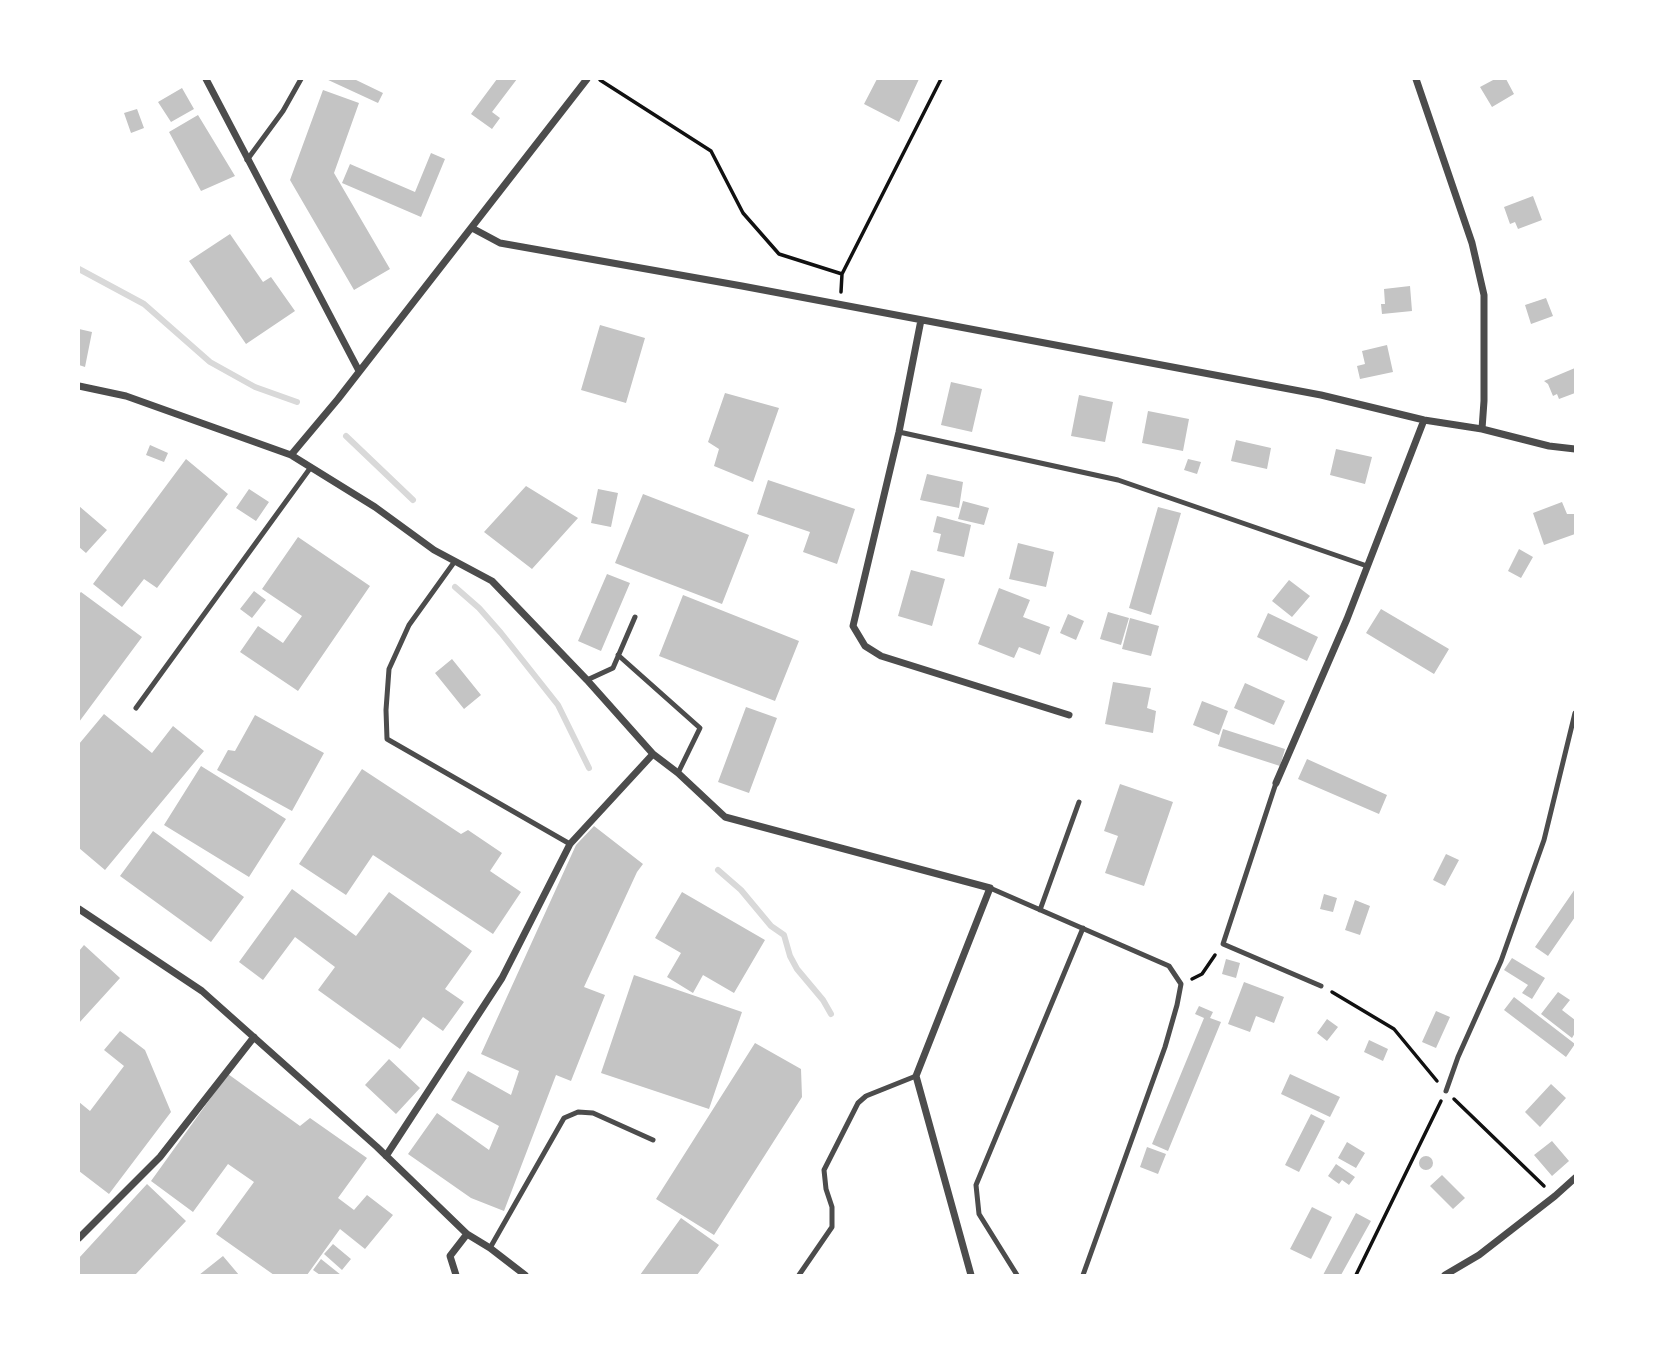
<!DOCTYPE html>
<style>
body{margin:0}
#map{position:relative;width:1654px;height:1354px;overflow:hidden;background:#fff;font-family:"Archivo Narrow",sans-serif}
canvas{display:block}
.frame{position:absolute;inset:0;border:80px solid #fff;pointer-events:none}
</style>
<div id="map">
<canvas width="1654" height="1354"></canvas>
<div class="frame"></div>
</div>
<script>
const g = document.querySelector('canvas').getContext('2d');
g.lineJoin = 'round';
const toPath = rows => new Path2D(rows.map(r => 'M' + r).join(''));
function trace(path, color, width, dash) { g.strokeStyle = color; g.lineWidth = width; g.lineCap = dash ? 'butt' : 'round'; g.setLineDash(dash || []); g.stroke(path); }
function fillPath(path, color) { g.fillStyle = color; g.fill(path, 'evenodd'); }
trace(toPath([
 [79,269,144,304,210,362,255,387,297,402],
 [346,436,413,500],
 [455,587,479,608,501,633,558,705,589,768],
 [718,870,741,890,771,926,784,935,790,956,797,969,823,1000,831,1014]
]), '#d9d9d9', 6);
fillPath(toPath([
 [326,79,354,79,383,93,378,103],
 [497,79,517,79,492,112,500,118,492,129,471,114],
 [877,79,919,79,899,122,864,104],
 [1495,79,1506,79,1514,94,1492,107,1480,87],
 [182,88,194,109,171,122,158,102],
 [323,90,359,103,334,173,390,269,354,290,290,180],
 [137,109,144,128,131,133,124,113],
 [198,115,235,176,201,191,169,132],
 [431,153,445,159,421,217,342,183,350,164,415,192],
 [1533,196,1542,220,1518,229,1515,222,1510,224,1504,207],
 [230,234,263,282,271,277,295,311,246,344,189,261],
 [1410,286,1412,311,1382,314,1381,304,1385,304,1384,289],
 [1546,298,1553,316,1531,324,1525,305],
 [600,325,645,338,626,403,581,390],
 [79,329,92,332,85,367,79,365],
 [1387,345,1393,372,1360,379,1357,366,1365,364,1362,351],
 [1575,368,1575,393,1559,399,1557,394,1553,396,1548,384,1544,381],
 [951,382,982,389,972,432,941,425],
 [725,393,779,408,753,482,714,466,719,449,708,442],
 [1079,395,1113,402,1105,442,1071,436],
 [1148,411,1189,419,1183,451,1142,443],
 [1236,440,1271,448,1267,469,1231,461],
 [150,445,168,453,164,462,146,455],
 [1336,449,1372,457,1365,484,1330,475],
 [186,459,228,494,157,588,144,579,122,607,93,584],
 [1188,459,1201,462,1197,474,1184,470],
 [927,474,963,482,959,508,920,500],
 [768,480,855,509,837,564,803,552,810,532,757,514],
 [526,486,578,518,532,569,484,532],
 [249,489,269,502,256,521,236,508],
 [598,489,618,493,611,527,591,523],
 [643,494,749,535,722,604,615,563],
 [963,501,989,508,984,525,958,519],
 [1562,502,1567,514,1575,514,1575,534,1544,545,1533,513],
 [79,506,107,530,86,553,79,547],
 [1158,507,1181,513,1151,615,1129,608],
 [937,516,971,525,964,557,937,551,941,534,933,532],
 [298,537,370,586,298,691,240,652,258,626,283,643,302,616,262,589],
 [1018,543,1054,552,1046,587,1009,579],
 [1519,549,1533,557,1521,578,1508,571],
 [911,570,945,579,932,626,898,616],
 [607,574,630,583,601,651,578,641],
 [1289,580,1310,596,1292,617,1272,601],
 [999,588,1030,600,1023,617,1050,627,1040,655,1019,647,1014,658,978,644],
 [254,591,266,600,252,618,240,609],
 [81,592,142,637,79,722,79,594],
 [683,595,799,641,775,701,659,656],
 [1381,609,1449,649,1434,674,1366,633],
 [1108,612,1129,618,1121,645,1100,639],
 [1268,613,1318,637,1307,661,1257,637],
 [1068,614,1084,621,1076,640,1060,633],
 [1130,618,1159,626,1151,656,1122,649],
 [452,659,481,695,464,709,435,673],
 [1113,682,1151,688,1147,708,1156,711,1153,733,1105,724],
 [1245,683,1285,701,1274,725,1234,708],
 [1202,701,1228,711,1219,735,1193,725],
 [746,707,777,718,749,793,718,782],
 [104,714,152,753,173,726,204,751,105,870,79,848,79,744],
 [255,715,324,753,292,811,217,770,228,750,235,751],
 [1223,729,1285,749,1280,766,1218,746],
 [1307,759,1387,795,1379,814,1298,779],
 [201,766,286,819,249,877,164,825],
 [362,769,461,834,468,830,502,853,490,871,521,892,493,934,373,855,346,895,299,864],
 [1120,784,1173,802,1144,886,1105,873,1118,836,1104,831],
 [594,826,643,864,637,872,584,987,605,995,571,1081,556,1075,504,1211,471,1198,408,1154,437,1113,489,1150,499,1126,451,1100,468,1071,511,1095,519,1071,481,1054,576,845],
 [153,831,244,897,211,942,120,876],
 [1446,854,1459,860,1445,886,1433,880],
 [292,889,356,936,389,892,472,951,445,989,464,1002,443,1031,423,1017,400,1049,318,990,335,967,295,937,263,980,239,962],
 [1575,889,1575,917,1548,956,1535,947],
 [682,892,765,940,734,993,703,975,693,993,667,977,681,953,655,938],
 [1324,894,1337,898,1333,912,1320,909],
 [1355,900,1370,906,1360,935,1345,930],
 [84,945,120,978,79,1023,79,951],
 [1512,958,1545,978,1532,999,1522,993,1528,985,1504,970],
 [1226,959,1240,963,1236,978,1222,974],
 [634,975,742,1012,709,1109,601,1073],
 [1244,982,1284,997,1274,1023,1256,1016,1250,1032,1228,1024],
 [1558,992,1570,1000,1562,1010,1575,1020,1575,1033,1572,1038,1541,1014],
 [1514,997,1575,1044,1566,1057,1504,1010],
 [1199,1006,1213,1012,1210,1018,1221,1022,1168,1151,1152,1144,1204,1018,1195,1014],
 [1436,1011,1450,1017,1436,1048,1422,1042],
 [1327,1019,1338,1027,1327,1041,1317,1033],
 [120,1031,145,1050,171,1112,109,1194,79,1171,79,1102,90,1111,124,1066,104,1050],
 [1369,1040,1388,1049,1383,1061,1364,1052],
 [755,1043,801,1069,802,1097,714,1235,656,1199],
 [389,1059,420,1088,396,1114,365,1085],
 [228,1074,300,1126,310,1118,367,1158,338,1198,354,1210,367,1195,393,1215,365,1249,340,1229,307,1275,274,1275,216,1234,254,1182,228,1164,193,1212,151,1181],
 [1290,1074,1340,1097,1330,1117,1281,1094],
 [1551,1084,1566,1098,1540,1127,1525,1112],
 [1311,1114,1325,1121,1299,1172,1285,1165],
 [1552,1141,1569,1161,1552,1176,1534,1155],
 [1347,1142,1365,1153,1356,1168,1338,1158],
 [1147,1147,1166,1154,1158,1174,1140,1167],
 '1419 1163a7 7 0 1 1 14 0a7 7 0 1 1-14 0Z',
 [1336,1164,1355,1177,1349,1185,1342,1180,1339,1184,1328,1176],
 [1442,1175,1465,1198,1453,1209,1430,1186],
 [147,1184,186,1221,135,1275,79,1275,79,1258],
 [1312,1207,1332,1217,1311,1259,1290,1249],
 [1356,1213,1371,1221,1341,1275,1323,1275],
 [681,1218,719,1245,697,1275,640,1275],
 [333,1244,351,1259,342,1270,324,1254],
 [223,1256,239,1275,199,1275],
 [321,1259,341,1275,320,1275,313,1270]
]), '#c4c4c4');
trace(toPath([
 [600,80,711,151,743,213,779,254,842,274],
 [841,292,842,274,941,79],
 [1192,979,1202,974,1215,955],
 [1332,992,1394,1029,1437,1081],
 [1454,1099,1544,1186],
 [1356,1275,1441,1101]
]), '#111', 3.5);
trace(toPath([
 [247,160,283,111,301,79],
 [899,432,1118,480,1367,566],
 [455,561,409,625,389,669,386,710,387,739,570,844],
 [618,655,700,728,678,773],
 [587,680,613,668,635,617],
 [136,708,311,467],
 [1276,783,1223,944,1321,986],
 [990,888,1169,966,1181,984,1177,1005,1165,1047,1083,1275],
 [1040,910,1079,802],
 [1446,1091,1458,1057,1501,961,1544,840,1575,713],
 [490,1248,564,1118,578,1112,593,1113,653,1140],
 [799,1275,832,1227,832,1207,826,1189,824,1170,858,1103,866,1096,916,1076],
 [1017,1275,979,1214,976,1185,1083,928]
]), '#4c4c4c', 5);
trace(toPath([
 [206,79,359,371],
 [1416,79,1472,243,1484,295,1484,401,1482,429],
 [472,228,500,243,742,286,1321,395,1424,420,1482,429,1549,446,1575,449],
 [921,320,899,432,853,626,865,646,881,656,1069,715],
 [79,386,126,396,291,455,375,507,434,550,492,581,587,680,653,754,678,773,725,817,990,888,916,1076,971,1275],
 [291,455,338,399,587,79],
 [1276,783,1347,619,1424,420],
 [79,909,202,991,377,1147,467,1234,490,1248,525,1275],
 [386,1156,502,978,570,844,653,754],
 [79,1238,160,1157,254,1037],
 [456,1275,450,1256,467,1234],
 [1445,1275,1479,1255,1555,1196,1575,1178]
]), '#4c4c4c', 7);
</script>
